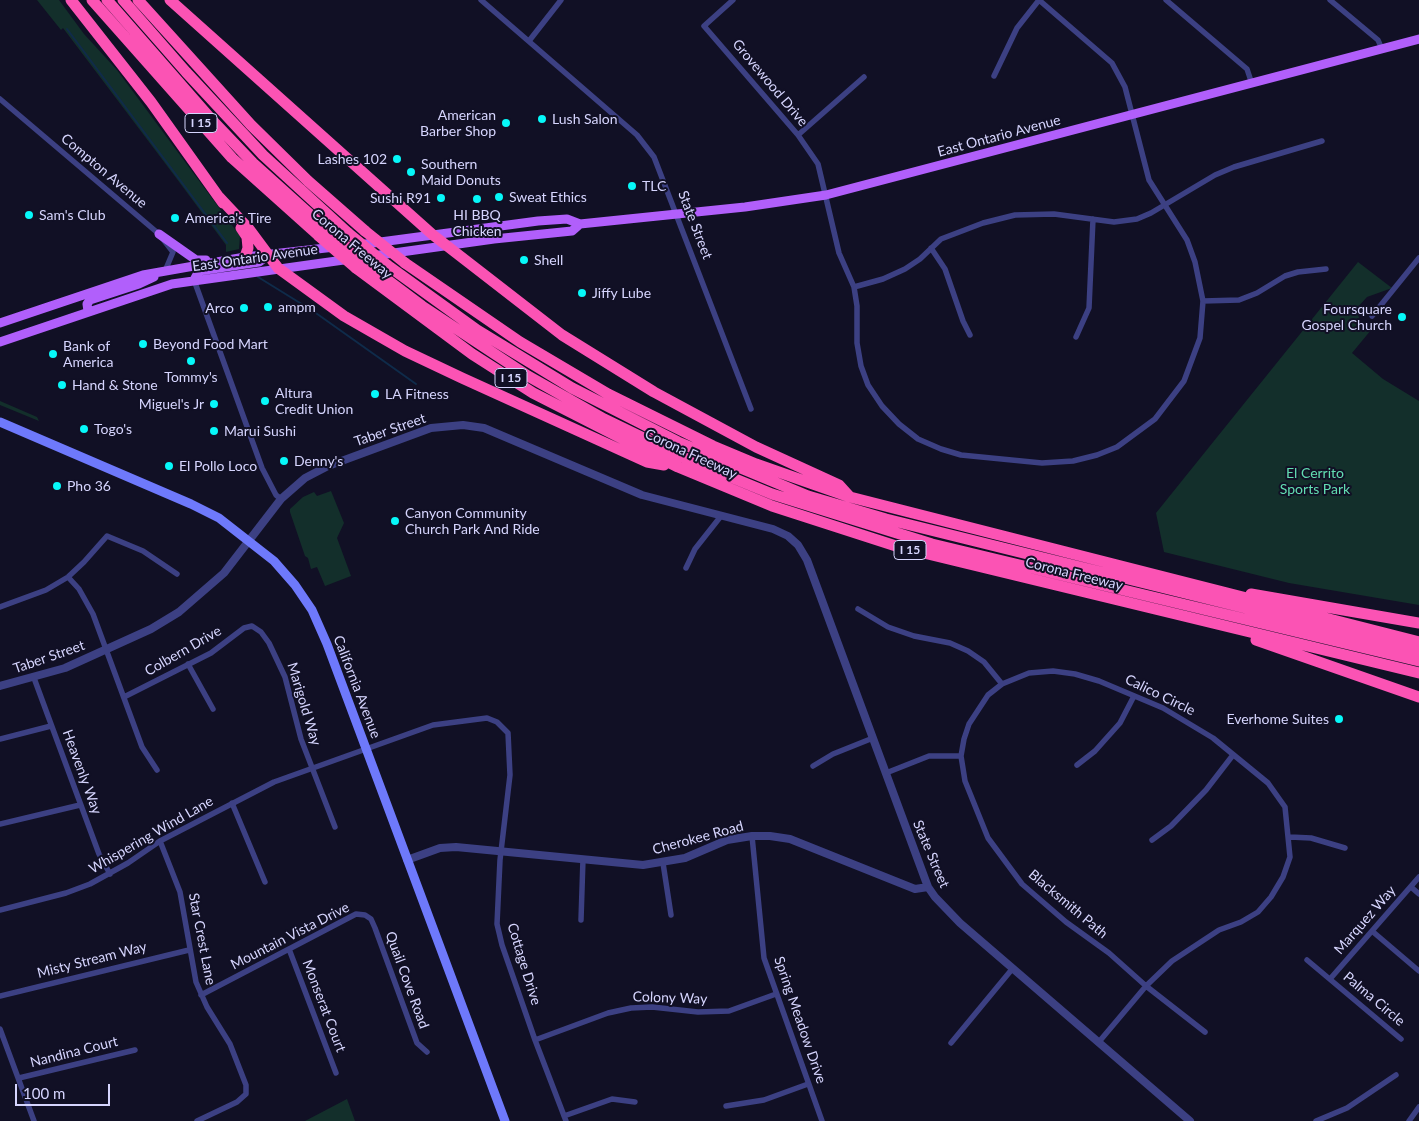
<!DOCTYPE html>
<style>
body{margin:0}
#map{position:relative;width:1419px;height:1121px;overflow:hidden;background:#111025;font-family:Lato,sans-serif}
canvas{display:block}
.scale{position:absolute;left:15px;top:1084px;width:95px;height:22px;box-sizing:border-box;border:2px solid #d6d5fe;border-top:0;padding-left:6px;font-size:15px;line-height:18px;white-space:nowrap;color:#d6d5fe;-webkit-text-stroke:4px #111025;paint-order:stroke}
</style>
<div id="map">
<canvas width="1419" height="1121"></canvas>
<div class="scale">100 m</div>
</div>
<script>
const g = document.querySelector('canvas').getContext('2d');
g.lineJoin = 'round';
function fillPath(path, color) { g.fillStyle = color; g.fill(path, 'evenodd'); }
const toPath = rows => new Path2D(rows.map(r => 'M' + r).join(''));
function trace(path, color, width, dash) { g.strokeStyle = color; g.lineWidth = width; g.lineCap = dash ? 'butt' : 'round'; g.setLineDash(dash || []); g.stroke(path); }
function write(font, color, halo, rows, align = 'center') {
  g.font = font + ' Lato,sans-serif'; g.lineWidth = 4; g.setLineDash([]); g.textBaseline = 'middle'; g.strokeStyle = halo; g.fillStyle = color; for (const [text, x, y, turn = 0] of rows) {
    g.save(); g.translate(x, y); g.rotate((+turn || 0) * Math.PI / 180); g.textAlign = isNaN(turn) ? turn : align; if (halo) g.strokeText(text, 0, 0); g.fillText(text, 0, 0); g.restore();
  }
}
fillPath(toPath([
 [37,0,59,0,84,34,117,70,240,236,239,249,226,252,226,245,177,179,63,28,61,30],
 [1358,262,1392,288,1367,297,1355,310,1361,321,1376,324,1352,353,1383,379,1419,401,1419,605,1289,583,1164,552,1156,513],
 [0,401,37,417,39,421,0,405],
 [331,491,344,523,337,538,351,576,325,586,317,567,311,569,308,558,305,556,290,512,290,509,303,497,314,492,317,496],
 [347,1099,355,1121,305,1121]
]), '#132f2b');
trace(toPath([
 [67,29,227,243],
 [258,277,313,311,416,384]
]), '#0f2b4a', 2);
trace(toPath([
 [481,0,637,135,654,157,751,409],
 [733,0,704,26,798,135,818,164,839,253,854,287,857,306,857,343,861,366,868,385,882,406,899,424,918,439,941,449,961,455,1042,463,1073,461,1097,455,1117,447,1155,419,1184,381,1200,338,1203,301,1195,262,1187,240,1149,180,1125,87,1112,63,1039,0],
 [1166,0,1247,69,1252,84],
 [1330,0,1378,40,1382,49],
 [529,41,561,0],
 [994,76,1017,28,1039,0],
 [0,99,159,234,173,252,165,271],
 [798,135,864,77],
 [931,248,945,269,963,321,970,335],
 [194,280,262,468,276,495,281,499],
 [854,287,883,279,905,269,920,259,941,239,983,223,1015,215,1054,214,1114,222,1137,219,1151,213,1215,175,1234,167,1322,141],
 [1203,301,1239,300,1257,293,1285,276,1298,272,1326,269],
 [1372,316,1419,258],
 [1076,337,1089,308,1093,219],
 [686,568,695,549,721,516],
 [68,577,79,589,93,614,142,747,157,770],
 [0,607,46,590,68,577,84,562,107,536,143,551,177,574],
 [858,609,888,627,914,636,950,643,968,651,984,662,1002,684],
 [188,664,213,709],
 [34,678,99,854,110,874],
 [124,697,211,653,244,628,252,626,261,632,269,643,285,677,301,739,335,827],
 [0,739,51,726],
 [1077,765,1095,751,1120,723,1134,696],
 [813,766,833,754,873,738],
 [886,773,929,756,961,756],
 [232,803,265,882],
 [0,824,80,805],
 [752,836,764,958,822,1121],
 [1290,837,1311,838,1345,848],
 [1152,840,1171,826,1206,790,1233,755],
 [160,841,180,892,196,982,207,1007,230,1044,246,1085,246,1094,237,1102,197,1121],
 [663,863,671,915],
 [1411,887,1419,894],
 [0,910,66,893,90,884,128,863,160,841,274,782,433,725,487,718,497,722,508,733,510,775,500,860,497,924,502,945,535,1040,566,1121],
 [581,920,583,859],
 [1372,931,1419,971],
 [289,949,336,1073],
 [1307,960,1401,1039],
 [1330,979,1419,877],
 [201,995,356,914,365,915,371,919,375,928,417,1043,427,1052],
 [0,996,189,950],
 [0,1029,34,1121],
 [535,1040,608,1013,631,1008,652,1007,698,1012,729,1011,776,994],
 [951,1043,1013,968],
 [1098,1043,1146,986,1172,961,1219,930,1241,922,1258,912,1271,897,1283,877,1290,857,1285,807,1268,783,1213,738,1163,708,1099,681,1075,674,1053,671,1029,673,1002,684,988,695,969,724,964,739,961,756,965,781,988,838,1022,884,1066,922,1109,953,1146,986,1205,1032],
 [19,1078,135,1050],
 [726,1106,764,1100,808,1084],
 [564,1116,612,1099,635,1102],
 [1316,1121,1347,1108,1396,1075],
 [1409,1121,1419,1107]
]), '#3c4083', 5.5);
trace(toPath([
 [0,686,65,668,151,629,179,612,224,573,281,499,305,478,328,466,431,428,463,425,484,428,642,495,773,529,788,536,798,545,807,560,928,887,935,897,960,923,1190,1121],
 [407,860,440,848,456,847,643,865,685,858,727,840,752,836,770,836,790,839,915,889,928,887]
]), '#3c4083', 8);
trace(toPath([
 [0,422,191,504,219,518,274,561,295,585,312,610,327,644,505,1121]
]), '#6e79fb', 9);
trace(toPath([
 [159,234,196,260,206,260],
 [358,245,538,221,567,219,580,224,745,207,826,195,1419,39],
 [194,280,199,271,259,262,266,257],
 [88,311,87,304,90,300,139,284,154,277],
 [0,323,143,275,245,257,335,247],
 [0,342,172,284,494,239,572,231,580,224]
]), '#b15ffb', 9);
trace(toPath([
 [71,0,151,102,223,203],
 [92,0,232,158,319,236],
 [107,0,212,120,253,163,333,235],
 [123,0,186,72,263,155,348,233],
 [138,0,251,125,308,181,365,231],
 [170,0,433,235,562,335,654,392,756,447,839,485,849,496],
 [219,197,249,229,278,268,344,316,405,351,462,378,647,462,664,465],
 [241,228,247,237,248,248,245,257],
 [405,263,520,342,608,394,713,446,756,464,850,497,1419,642],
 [387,265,477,330,572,388,678,442,808,496,886,519,1419,651],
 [370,267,422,306,528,376,604,419,689,460,772,494,932,544,1419,661],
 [356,268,472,354,533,393,678,467,772,506,899,547,1419,673],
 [1251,594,1419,623],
 [1256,640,1419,697]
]), '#fb53b4', 11);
trace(toPath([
 [365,231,405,263],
 [348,233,387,265],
 [333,235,370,267],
 [319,236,356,268]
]), '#fb53b4', 11);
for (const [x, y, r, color] of [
 [542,119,5,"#06f8f9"],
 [506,123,5,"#06f8f9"],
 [397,159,5,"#06f8f9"],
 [411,172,5,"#06f8f9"],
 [632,186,5,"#06f8f9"],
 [499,197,5,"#06f8f9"],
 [441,198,5,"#06f8f9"],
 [477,199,5,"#06f8f9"],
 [29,215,5,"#06f8f9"],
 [175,218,5,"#06f8f9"],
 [524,260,5,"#06f8f9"],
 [582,293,5,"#06f8f9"],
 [268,307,5,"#06f8f9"],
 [244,308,5,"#06f8f9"],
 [1402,317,5,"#06f8f9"],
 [143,344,5,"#06f8f9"],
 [53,354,5,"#06f8f9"],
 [191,361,5,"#06f8f9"],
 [62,385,5,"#06f8f9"],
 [375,394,5,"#06f8f9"],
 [265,401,5,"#06f8f9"],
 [214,404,5,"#06f8f9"],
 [84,429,5,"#06f8f9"],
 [214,431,5,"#06f8f9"],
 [284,461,5,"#06f8f9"],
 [169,466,5,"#06f8f9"],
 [57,486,5,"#06f8f9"],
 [395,521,5,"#06f8f9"],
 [1339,719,5,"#06f8f9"]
]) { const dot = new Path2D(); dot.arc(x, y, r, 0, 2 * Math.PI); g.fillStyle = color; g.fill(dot); trace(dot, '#111025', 2); }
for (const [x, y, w] of [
 [201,123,32],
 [511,378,32],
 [910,550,32]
]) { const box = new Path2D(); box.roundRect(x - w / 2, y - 9.5, w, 19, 4); g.fillStyle = '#111025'; g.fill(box); trace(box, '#d6d5fe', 1); }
write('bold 12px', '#d6d5fe', null, [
 ["I 15",201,123],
 ["I 15",511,378],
 ["I 15",910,550]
]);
write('14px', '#d6d5fe', '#111025', [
 ["Grovewood Drive",770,83,50],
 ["East Ontario Avenue",999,136,-15],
 ["Compton Avenue",104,171,40],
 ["State Street",695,225,69],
 ["Corona Freeway",352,244,40],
 ["East Ontario Avenue",255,258,-8],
 ["Taber Street",390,430,-19],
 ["Corona Freeway",691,454,25],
 ["Corona Freeway",1074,574,14],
 ["Colbern Drive",183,651,-30],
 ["Taber Street",49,657,-19],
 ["California Avenue",357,687,69],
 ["Calico Circle",1160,695,26],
 ["Marigold Way",304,704,73],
 ["Heavenly Way",82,772,70],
 ["Whispering Wind Lane",151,835,-30],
 ["Cherokee Road",698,838,-15],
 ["State Street",931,854,67],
 ["Blacksmith Path",1068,904,40],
 ["Marquez Way",1365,920,-49],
 ["Mountain Vista Drive",290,936,-27],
 ["Star Crest Lane",202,939,79],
 ["Misty Stream Way",92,960,-14],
 ["Cottage Drive",524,964,73],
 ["Quail Cove Road",407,980,70],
 ["Colony Way",670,998,2],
 ["Palma Circle",1374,999,40],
 ["Monserat Court",324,1006,69],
 ["Spring Meadow Drive",800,1020,71],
 ["Nandina Court",74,1052,-14]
]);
write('14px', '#d6d5fe', '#111025', [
 ["American",496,115,"right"],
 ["Barber Shop",496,131,"right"],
 ["Lush Salon",552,119],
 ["Lashes 102",387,159,"right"],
 ["Southern",421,164],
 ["Maid Donuts",421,180],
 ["TLC",642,186],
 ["Sweat Ethics",509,197],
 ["Sushi R91",431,198,"right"],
 ["Sam's Club",39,215],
 ["HI BBQ",477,215,"center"],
 ["Chicken",477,231,"center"],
 ["America's Tire",185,218],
 ["Shell",534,260],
 ["Jiffy Lube",592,293],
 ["ampm",278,307],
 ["Arco",234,308,"right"],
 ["Foursquare",1392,309,"right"],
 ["Gospel Church",1392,325,"right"],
 ["Beyond Food Mart",153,344],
 ["Bank of",63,346],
 ["America",63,362],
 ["Tommy's",191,377,"center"],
 ["Hand & Stone",72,385],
 ["Altura",275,393],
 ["Credit Union",275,409],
 ["LA Fitness",385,394],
 ["Miguel's Jr",204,404,"right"],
 ["Togo's",94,429],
 ["Marui Sushi",224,431],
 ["Denny's",294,461],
 ["El Pollo Loco",179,466],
 ["Pho 36",67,486],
 ["Canyon Community",405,513],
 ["Church Park And Ride",405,529],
 ["Everhome Suites",1329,719,"right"]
], 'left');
write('14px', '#62ddb2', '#111025', [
 ["El Cerrito",1315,473],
 ["Sports Park",1315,489]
]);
</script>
